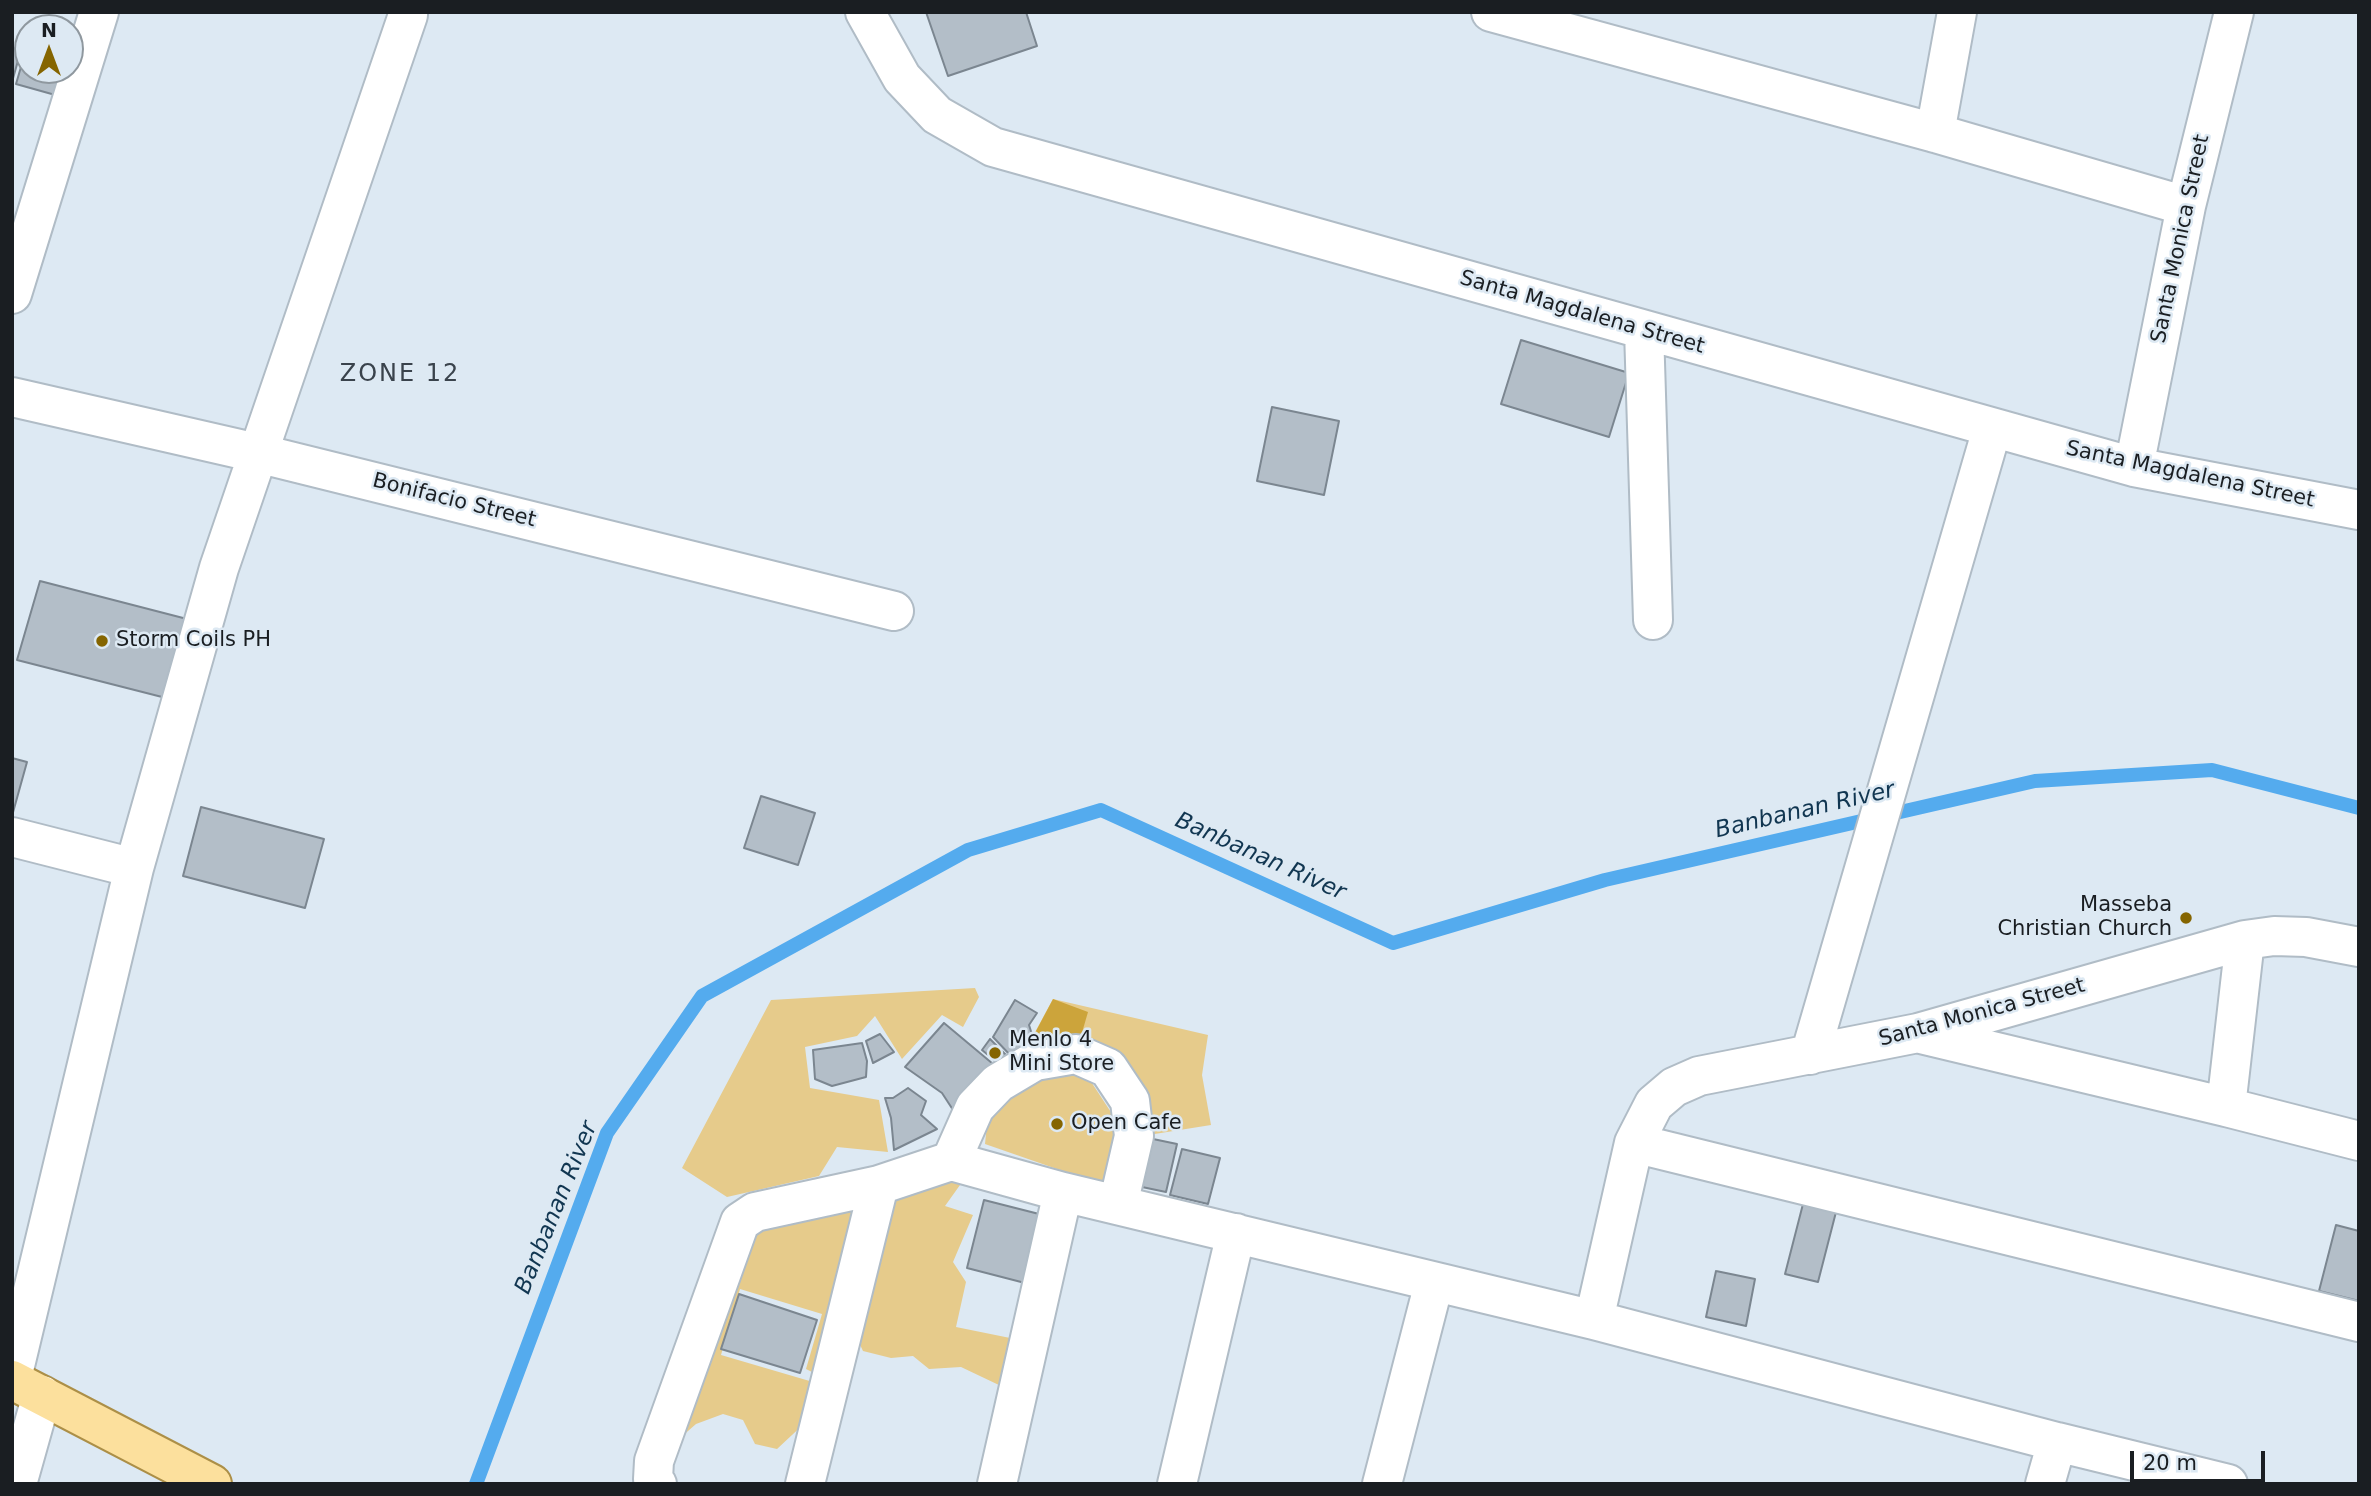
<!DOCTYPE html>
<style>
body{margin:0}
#map{position:relative;width:2371px;height:1496px;overflow:hidden;background:#dde9f3;font-family:"DejaVu Sans",sans-serif}
canvas{display:block}
.frame{position:absolute;inset:0;border:14px solid #1a1e22;pointer-events:none}
.north{position:absolute;left:14px;top:14px;width:70px;height:70px;box-sizing:border-box;background:#dde9f3;border:2px solid #8f989f;border-radius:50%;rotate:0deg;font-size:19px;font-weight:700;line-height:28px;text-align:center;color:#1a1e22}
.north::after{content:'';display:block;margin:auto;width:24px;height:32px;background:#856500;clip-path:polygon(50% 0,100% 100%,50% 72%,0 100%)}
.scale{position:absolute;left:2130px;top:1451px;width:135px;height:32px;box-sizing:border-box;border:4px solid #1a1e22;border-top:0;padding-left:9px;font-size:21px;line-height:24px;white-space:nowrap;color:#1a1e22;-webkit-text-stroke:5px #dde9f3;paint-order:stroke}
</style>
<div id="map">
<canvas width="2371" height="1496"></canvas>
<div class="frame"></div>
<div class="north">N</div>
<div class="scale">20 m</div>
</div>
<script>
const g = document.querySelector('canvas').getContext('2d');
g.lineJoin = 'round';
function fillPath(path, color) { g.fillStyle = color; g.fill(path, 'evenodd'); }
const toPath = rows => new Path2D(rows.map(r => 'M' + r).join(''));
function trace(path, color, width, dash) { g.strokeStyle = color; g.lineWidth = width; g.lineCap = dash ? 'butt' : 'round'; g.setLineDash(dash || []); g.stroke(path); }
function write(font, color, halo, rows, align = 'center') {
  g.font = font + ' "DejaVu Sans",sans-serif'; g.lineWidth = 5; g.setLineDash([]); g.textBaseline = 'middle'; g.strokeStyle = halo; g.fillStyle = color; for (const [text, x, y, turn = 0] of rows) {
    g.save(); g.translate(x, y); g.rotate((+turn || 0) * Math.PI / 180); g.textAlign = isNaN(turn) ? turn : align; if (halo) g.strokeText(text, 0, 0); g.fillText(text, 0, 0); g.restore();
  }
}
fillPath(toPath([
 [975,988,979,997,963,1027,942,1015,902,1059,875,1016,857,1036,805,1047,810,1088,879,1100,888,1152,837,1147,819,1176,727,1197,682,1168,771,1000],
 [1053,999,1208,1035,1202,1075,1211,1125,1142,1136,1135,1092,1044,1050,1034,1034],
 [1042,1072,1086,1074,1120,1126,1103,1185,985,1144,987,1124,1004,1101],
 [938,1173,960,1185,945,1206,973,1215,953,1262,966,1282,956,1327,1020,1340,1001,1386,961,1367,929,1369,913,1356,891,1358,863,1351,852,1328,885,1190],
 [838,1205,862,1216,822,1377,806,1369,822,1314,740,1289,721,1355,813,1382,807,1421,777,1449,755,1444,743,1420,723,1414,696,1424,680,1438,745,1225]
]), '#e6cb8b');
fillPath(toPath([
 [1053,999,1088,1012,1079,1043,1046,1045,1036,1031]
]), '#cca43b');
trace(toPath([
 [476,1484,607,1133,702,996,968,850,1101,810,1393,943,1605,880,2035,781,2212,770,2359,808]
]), '#54abee', 14);
const building = toPath([
 [926,12,1026,12,1037,46,948,76,926,12],
 [28,43,28,70,70,70,66,98,16,84,28,43],
 [12,48,21,50,12,82,12,48],
 [1521,340,1629,373,1609,437,1501,404,1521,340],
 [1272,407,1339,421,1324,495,1257,481,1272,407],
 [40,581,187,619,166,698,17,660,40,581],
 [12,758,27,762,12,816,12,758],
 [761,796,815,813,798,865,744,848,761,796],
 [201,807,324,839,305,908,183,876,201,807],
 [1015,1000,1037,1013,1029,1025,1034,1041,1011,1056,993,1037,1015,1000],
 [944,1023,999,1069,955,1113,942,1093,905,1067,944,1023],
 [880,1034,894,1052,873,1063,866,1041,880,1034],
 [990,1039,1008,1057,999,1064,982,1050,990,1039],
 [862,1043,867,1061,866,1077,832,1086,815,1079,813,1050,862,1043],
 [908,1088,926,1101,921,1115,937,1129,894,1150,891,1118,885,1098,893,1098,908,1088],
 [1153,1139,1177,1144,1166,1192,1142,1187,1153,1139],
 [1182,1149,1220,1158,1208,1204,1170,1195,1182,1149],
 [984,1200,1043,1215,1025,1283,967,1268,984,1200],
 [1803,1204,1836,1212,1818,1282,1785,1274,1803,1204],
 [2336,1225,2359,1231,2359,1301,2319,1291,2336,1225],
 [1716,1271,1755,1279,1746,1326,1706,1317,1716,1271],
 [739,1294,817,1320,800,1373,721,1349,739,1294]
]);
fillPath(building, '#b3bec8');
trace(building, '#7b8690', 2);
const minor = toPath([
 [865,12,902,78,937,115,993,147,2134,467,2359,510],
 [1491,12,1935,133,2186,206],
 [1935,133,1957,12],
 [12,294,99,12],
 [1644,330,1653,620],
 [12,397,257,453,894,611],
 [2134,467,2186,206,2234,12],
 [12,837,134,868],
 [2245,940,2226,1107,2359,1141],
 [1921,1034,2226,1107],
 [1810,1055,1992,429],
 [1634,1143,1654,1104,1674,1087,1699,1076,1918,1033,2245,940,2274,936,2306,937,2359,947],
 [951,1161,975,1107,998,1083,1035,1061,1076,1054,1108,1068,1130,1101,1134,1136,1118,1205],
 [1594,1320,1634,1143,2359,1322],
 [12,1378,134,868,219,568,408,15],
 [2057,1442,2228,1484],
 [17,1484,42,1395],
 [657,1484,653,1479,654,1461,740,1222,755,1212,879,1185],
 [805,1484,879,1185,951,1161,1063,1192],
 [997,1484,1063,1192,1594,1320,2057,1442,2045,1484],
 [1177,1484,1236,1233],
 [1382,1484,1434,1283]
]);
const major = toPath([
 [12,1380,212,1484]
]);
trace(minor, '#b0bcc6', 42);
trace(major, '#ac8f47', 42);
trace(minor, '#fff', 38);
trace(major, '#fce09d', 38);
for (const [x, y, r, color] of [
 [102,641,7,"#856500"],
 [2186,918,7,"#856500"],
 [995,1053,7,"#856500"],
 [1057,1124,7,"#856500"]
]) { const dot = new Path2D(); dot.arc(x, y, r, 0, 2 * Math.PI); g.fillStyle = color; g.fill(dot); trace(dot, '#dde9f3', 2.5); }
write('21px', '#1a1e22', '#dde9f3', [
 ["Santa Monica Street",2181,239,-78],
 ["Santa Magdalena Street",1582,313,16],
 ["Santa Magdalena Street",2190,475,12],
 ["Bonifacio Street",454,501,14],
 ["Santa Monica Street",1982,1013,-15]
]);
write('21px', '#1a1e22', '#dde9f3', [
 ["Storm Coils PH",116,641],
 ["Masseba",2172,906,"right"],
 ["Christian Church",2172,930,"right"],
 ["Menlo 4",1009,1041],
 ["Mini Store",1009,1065],
 ["Open Cafe",1071,1124]
], 'left');
write('italic 23px', '#113651', '#dde9f3', [
 ["Banbanan River",1805,811,-13],
 ["Banbanan River",1260,857,24],
 ["Banbanan River",557,1208,-68]
]);
g.letterSpacing = '2px';
write('24px', '#3a434c', '#dde9f3', [
 ["ZONE 12",400,375]
]);
g.letterSpacing = '0px';
</script>
